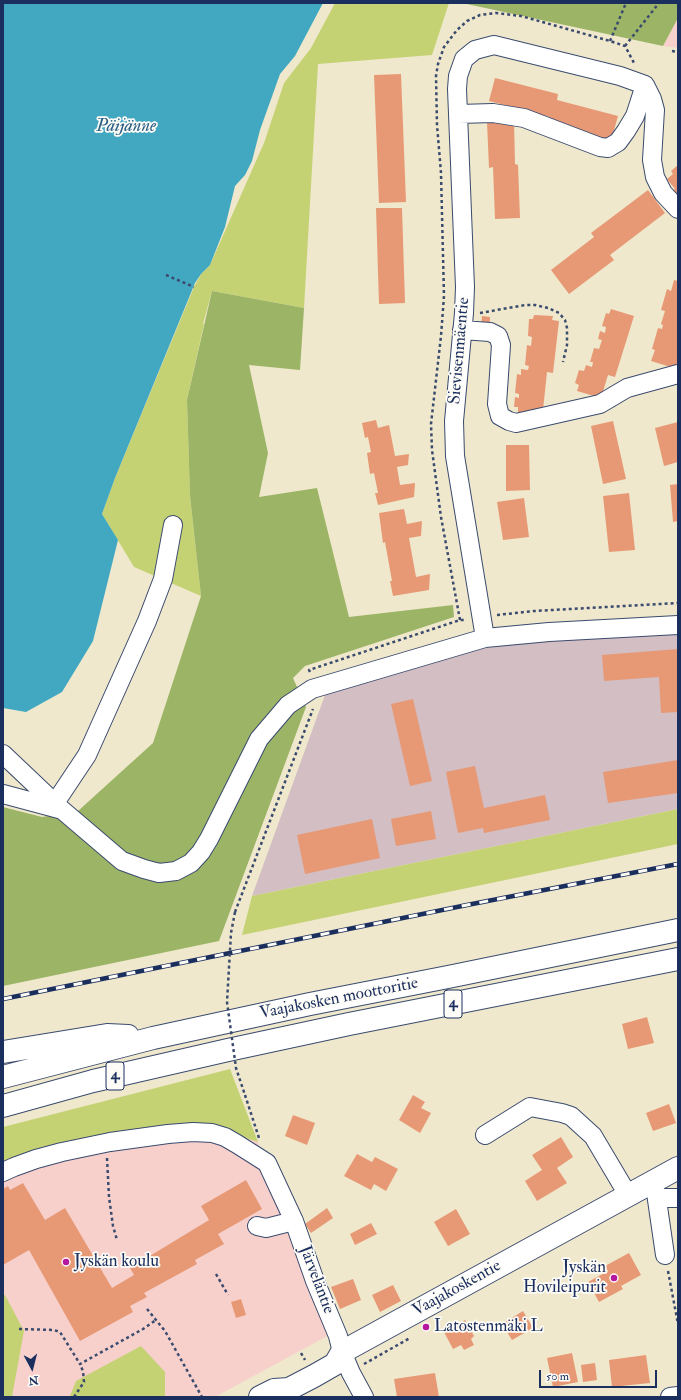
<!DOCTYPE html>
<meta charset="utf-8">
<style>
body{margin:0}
#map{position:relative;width:681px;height:1400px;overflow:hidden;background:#efe8cc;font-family:"IM FELL Double Pica",serif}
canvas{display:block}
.frame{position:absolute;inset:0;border:4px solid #1b2f5e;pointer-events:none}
.north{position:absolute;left:12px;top:1348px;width:40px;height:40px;-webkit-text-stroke:3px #fdfcf7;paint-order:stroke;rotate:173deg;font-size:11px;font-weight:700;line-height:16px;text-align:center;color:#1b2f5e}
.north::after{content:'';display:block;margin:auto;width:14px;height:18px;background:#1b2f5e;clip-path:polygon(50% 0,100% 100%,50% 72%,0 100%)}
.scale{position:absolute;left:539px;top:1370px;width:118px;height:18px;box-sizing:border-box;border:2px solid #1b2f5e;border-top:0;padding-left:5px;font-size:12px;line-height:14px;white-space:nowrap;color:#1b2f5e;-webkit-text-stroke:3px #fdfcf7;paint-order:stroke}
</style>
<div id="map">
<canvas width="681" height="1400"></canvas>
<div class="frame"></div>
<div class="north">N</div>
<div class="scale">50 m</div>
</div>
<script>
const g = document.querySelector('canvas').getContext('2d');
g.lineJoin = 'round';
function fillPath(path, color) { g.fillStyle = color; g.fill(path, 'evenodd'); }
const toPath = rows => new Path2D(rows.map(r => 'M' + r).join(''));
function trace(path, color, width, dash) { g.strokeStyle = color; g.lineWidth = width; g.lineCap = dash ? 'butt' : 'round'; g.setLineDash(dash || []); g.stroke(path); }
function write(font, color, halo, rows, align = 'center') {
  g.font = font + ' "IM FELL Double Pica",serif'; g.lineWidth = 3.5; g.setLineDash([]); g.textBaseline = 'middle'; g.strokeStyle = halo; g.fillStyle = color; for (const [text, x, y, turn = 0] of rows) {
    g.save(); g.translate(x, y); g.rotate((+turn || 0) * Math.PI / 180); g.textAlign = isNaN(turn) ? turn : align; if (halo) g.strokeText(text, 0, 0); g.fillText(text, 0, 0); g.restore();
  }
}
fillPath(toPath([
 [678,18,678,48,663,46],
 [205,1125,258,1142,331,1334,215,1397,179,1397,178,1396,176,1397,70,1396,3,1397,3,1171,50,1145]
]), '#f7d0cc');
fillPath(toPath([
 [678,633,678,809,252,896,325,695,486,648,550,640]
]), '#d2bec3');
fillPath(toPath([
 [335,3,449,3,432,55,318,64,304,308,212,291,203,324,204,324,187,400,190,496,201,596,134,567,102,514,115,478,194,287,201,274,210,265,264,143,284,83,311,48],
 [678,809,678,844,242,935,252,896],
 [230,1069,258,1142,205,1125,50,1145,3,1171,3,1127],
 [3,1295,5,1295,24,1331,12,1397,3,1397],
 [141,1346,165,1372,165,1397,71,1397,70,1396,76,1381]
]), '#c5d274');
fillPath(toPath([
 [462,3,678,3,678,18,663,46],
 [212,291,304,308,300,370,249,365,268,453,259,497,317,488,349,617,453,605,454,617,305,666,293,678,306,707,219,941,3,986,3,807,42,817,78,811,153,743,201,596,190,496,187,400]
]), '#9cb466');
fillPath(toPath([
 [3,3,323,3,295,56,280,74,260,130,252,161,245,175,235,186,225,227,210,265,201,274,195,283,115,478,102,514,118,540,93,641,62,692,26,712,3,708]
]), '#42a8c2');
fillPath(toPath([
 [401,74,406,202,379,203,374,75],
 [495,78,558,94,557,100,618,116,611,141,548,124,550,117,489,101],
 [514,121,515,164,518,165,520,218,495,219,493,167,489,168,487,122],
 [678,165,678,196,673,190,675,189,667,179,673,174,671,171],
 [648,190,665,213,610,255,614,260,569,294,551,270,594,237,591,233],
 [376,208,402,208,405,303,379,304],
 [674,280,678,281,678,365,677,369,651,361,655,350,652,349,658,328,662,329,663,325,661,324,665,311,661,310,667,289,671,291],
 [611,309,634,316,615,377,608,375,601,398,577,391,579,385,575,383,579,370,584,371,586,365,592,367,593,362,590,362,594,348,599,349,602,340,598,339,600,331,605,333,606,327,602,326,606,313,609,314],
 [534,315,553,316,552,320,559,321,553,373,547,372,543,410,534,415,518,413,518,407,514,407,515,397,519,398,519,394,515,393,517,374,521,375,521,369,528,370,529,366,525,365,527,345,531,346,532,337,528,336,529,319,533,319],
 [482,316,490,317,490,329,481,329],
 [376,420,378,428,389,425,395,456,409,454,408,465,397,467,400,485,415,483,414,497,378,505,375,493,378,493,374,473,370,474,367,453,371,452,368,437,365,438,362,423],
 [613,421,626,479,603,484,591,426],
 [678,422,678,462,664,466,655,428],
 [506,445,529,445,530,490,506,491],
 [678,484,678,521,673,522,670,485],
 [629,493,635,550,609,552,603,496],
 [524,498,529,537,503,540,497,502],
 [404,509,407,524,422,521,421,536,409,538,416,577,430,574,429,590,393,596,390,581,392,581,385,542,383,543,379,513],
 [678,649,678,712,661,713,659,677,604,681,602,655],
 [413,699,432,781,410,786,391,704],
 [678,760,678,793,608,803,603,772],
 [475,766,484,808,545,795,550,820,484,833,483,828,458,833,446,772],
 [431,811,436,839,396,846,391,819],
 [372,819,380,858,305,874,297,835],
 [647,1017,654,1043,628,1049,622,1024],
 [413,1095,425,1102,421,1108,431,1113,420,1133,399,1120],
 [669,1104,676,1123,653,1131,646,1113],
 [293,1115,315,1123,307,1145,285,1136],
 [561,1137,573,1157,557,1168,567,1183,537,1201,525,1181,542,1170,532,1155],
 [357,1154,372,1162,375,1157,398,1169,386,1191,374,1184,371,1190,344,1176],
 [246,1180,262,1209,218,1234,224,1244,195,1260,197,1264,144,1293,147,1297,130,1306,133,1312,80,1341,29,1250,3,1265,3,1189,8,1186,10,1190,23,1183,45,1220,65,1208,112,1288,134,1275,130,1268,209,1220,201,1206],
 [327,1208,333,1218,311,1233,305,1224],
 [456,1209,470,1234,448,1246,434,1222],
 [371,1223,377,1234,355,1245,350,1234],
 [629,1253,641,1275,621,1286,623,1289,599,1302,588,1282,608,1271,605,1266],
 [353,1279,361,1300,340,1309,331,1287],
 [393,1285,401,1301,380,1312,372,1295],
 [241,1299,246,1315,236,1318,231,1302],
 [523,1311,533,1328,512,1340,502,1324],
 [465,1320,474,1336,471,1339,474,1345,464,1350,461,1345,453,1349,444,1332],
 [572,1353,578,1382,553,1387,547,1358],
 [646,1355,650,1383,612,1387,609,1360],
 [595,1363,597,1380,583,1382,581,1365],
 [435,1373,439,1397,397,1397,394,1379]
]), '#e79975');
const minor = toPath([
 [645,85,620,76,494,45,475,50,464,59,458,76,457,89,465,287,464,313,454,421,455,456,485,638,549,632,678,625],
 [645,85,652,99,655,110,652,160,655,177,663,193,678,209],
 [459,114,493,113,524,118,600,147,608,148,618,142,626,131,635,116,645,85],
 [462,330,490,332,498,336,501,345,497,404,500,416,509,421,516,423,600,404,627,388,678,374],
 [3,754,61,809,122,861,144,869,159,873,176,871,191,863,201,852,209,839,259,739,288,705,312,689,485,638],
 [3,794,59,809],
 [55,803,87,755,147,621,163,579,173,525],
 [485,1135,530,1107,562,1113,571,1116,593,1136,628,1195],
 [3,1172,14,1167,36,1159,62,1152,110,1142,168,1134,193,1132,212,1133,225,1137,237,1144,267,1163,294,1221,315,1281,338,1336,342,1352,351,1373,364,1397],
 [651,1183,656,1193,665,1255],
 [657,1198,678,1198],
 [257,1226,266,1228,294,1221],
 [670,1397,678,1396]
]);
const major = toPath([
 [260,1397,274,1390,289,1389,314,1376,335,1364,342,1352,678,1168]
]);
const highway = toPath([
 [3,1052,107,1035,128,1036],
 [3,1077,153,1038,310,1004,448,977,678,930],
 [3,1106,93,1081,228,1050,349,1024,678,959]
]);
trace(minor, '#3b4b6e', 20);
trace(major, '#3b4b6e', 24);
trace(highway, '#3b4b6e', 24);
trace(toPath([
 [610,41,626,3],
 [625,46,659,3],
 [672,51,678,52],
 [166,275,194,287],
 [480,313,525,305,535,305,548,308,559,313,565,320,567,328,567,345,563,362],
 [497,615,534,611,678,603],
 [460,620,441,517,432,450,431,424,441,336,444,296,441,173,437,125,436,76,438,64,444,47,457,30,467,21,480,15,496,13,521,16,610,41,625,46,634,63],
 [310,672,309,670,460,620,466,620],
 [235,912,313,709],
 [245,1095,259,1138],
 [107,1158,109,1197,113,1226,117,1240],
 [668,1271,678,1324],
 [216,1274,228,1295],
 [147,1309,165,1331,202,1397],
 [19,1329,54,1330,60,1332,80,1364,143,1329,156,1320],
 [301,1353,305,1360],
 [364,1364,410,1338],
 [74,1397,84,1382,83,1371,80,1364]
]), '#3b4b6e', 2.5, [3, 3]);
trace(minor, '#fff', 18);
trace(major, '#fff', 22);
trace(highway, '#fff', 22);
const rail = toPath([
 [3,999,467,905,678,864]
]);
trace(rail, '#1b2f5e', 4.5);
trace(rail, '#fdfcf7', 3, [9]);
trace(toPath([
 [235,912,231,933,227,1002,236,1068,245,1095]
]), '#3b4b6e', 2.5, [3, 3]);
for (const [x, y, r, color] of [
 [66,1262,4,"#b5179e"],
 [614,1278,4,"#b5179e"],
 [426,1327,4,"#b5179e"]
]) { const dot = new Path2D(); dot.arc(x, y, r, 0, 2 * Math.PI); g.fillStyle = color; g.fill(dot); trace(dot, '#fdfcf7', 1.5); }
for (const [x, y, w] of [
 [453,1004,18],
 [115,1076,18]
]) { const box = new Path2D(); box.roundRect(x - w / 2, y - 14, w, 28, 3); g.fillStyle = '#fdfcf7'; g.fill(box); trace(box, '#1b2f5e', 1); }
write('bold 16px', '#1b2f5e', null, [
 ["4",453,1004],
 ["4",115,1076]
]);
write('17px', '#1b2f5e', '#fdfcf7', [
 ["Sievisenmäentie",460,351,-85],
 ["Vaajakosken moottoritie",339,999,-11],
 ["Järveläntie",316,1280,69],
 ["Vaajakoskentie",457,1289,-29]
]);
write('17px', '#1b2f5e', '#fdfcf7', [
 ["Jyskän koulu",74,1262],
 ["Jyskän",606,1268,"right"],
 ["Hovileipurit",606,1288,"right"],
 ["Latostenmäki L",434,1327]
], 'left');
write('italic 18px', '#2b5f86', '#fdfcf7', [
 ["Päijänne",126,127]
]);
</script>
